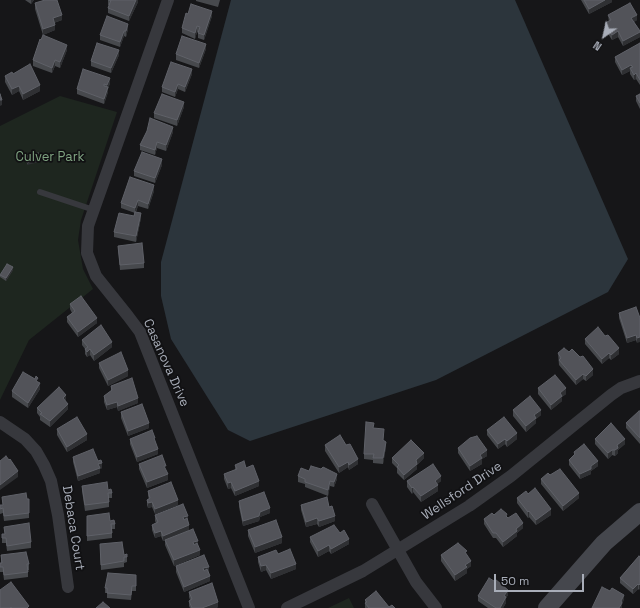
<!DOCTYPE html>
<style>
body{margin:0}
#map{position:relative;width:640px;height:608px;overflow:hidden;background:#161618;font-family:"Space Grotesk",sans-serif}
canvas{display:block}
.north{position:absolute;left:584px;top:16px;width:40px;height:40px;-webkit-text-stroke:3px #111113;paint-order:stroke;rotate:214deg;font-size:11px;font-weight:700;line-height:16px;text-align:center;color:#a8adb8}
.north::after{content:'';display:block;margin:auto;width:14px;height:18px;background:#a8adb8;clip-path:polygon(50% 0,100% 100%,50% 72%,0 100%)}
.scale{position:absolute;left:494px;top:574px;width:90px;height:18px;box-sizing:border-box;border:2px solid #a8adb8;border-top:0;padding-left:5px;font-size:12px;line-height:14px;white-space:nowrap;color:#a8adb8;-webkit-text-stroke:3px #111113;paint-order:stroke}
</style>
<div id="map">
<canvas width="640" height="608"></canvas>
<div class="north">N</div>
<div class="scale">50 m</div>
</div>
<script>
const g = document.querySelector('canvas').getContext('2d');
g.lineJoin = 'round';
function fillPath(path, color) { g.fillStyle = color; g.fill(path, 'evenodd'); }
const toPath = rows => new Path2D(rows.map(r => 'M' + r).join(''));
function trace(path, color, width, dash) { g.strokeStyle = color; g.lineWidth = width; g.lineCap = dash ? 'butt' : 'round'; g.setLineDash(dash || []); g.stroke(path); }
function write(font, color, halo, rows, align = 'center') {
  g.font = font + ' "Space Grotesk",sans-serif'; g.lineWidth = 3.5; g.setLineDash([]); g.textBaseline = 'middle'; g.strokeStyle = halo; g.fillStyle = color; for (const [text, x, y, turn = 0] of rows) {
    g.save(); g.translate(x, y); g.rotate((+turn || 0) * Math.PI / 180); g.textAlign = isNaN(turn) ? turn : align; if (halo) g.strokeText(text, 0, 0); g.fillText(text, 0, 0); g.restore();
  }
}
fillPath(toPath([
 [60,96,117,112,81,220,78,240,83,269,93,289,29,340,0,400,0,126],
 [349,598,354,608,328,608]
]), '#1e261f');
fillPath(toPath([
 [231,0,515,0,628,259,608,292,436,380,250,441,228,430,171,339,161,296,161,262]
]), '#2c353c');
trace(toPath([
 [40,192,94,210]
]), '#37383d', 6);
trace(toPath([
 [168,0,88,226,87,253,96,276,128,316,140,332,249,608],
 [0,422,25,439,36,451,44,465,51,481,58,515,68,587],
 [372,504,416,582,436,608],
 [287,608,363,571,469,506,511,476,611,395,621,388,640,381]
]), '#37383d', 12);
trace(toPath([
 [547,608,604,543,640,512]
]), '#45474d', 18);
fillPath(toPath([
 [25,0,34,0,31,4],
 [108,0,138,0,138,2,129,21,108,13,108,8,109,5,108,5],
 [196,0,220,0,218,7,196,1],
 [581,0,612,0,612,2,589,14],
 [35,3,62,20,54,23,55,30,43,35,35,9],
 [188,14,212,16,204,40,198,38,198,32,197,32,195,39,182,33,182,28],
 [608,15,637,20,634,22,640,31,640,37,623,46,618,37,612,40,605,29,605,23,609,22],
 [128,29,126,37,124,36,120,47,100,40,100,35],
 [41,40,67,50,60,68,55,66,52,73,33,66,33,60],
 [640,43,640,85,636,79,634,80,630,74,630,71,622,75,615,62,615,57],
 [206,49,199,68,176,60,176,54],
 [119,55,111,73,91,66,91,61],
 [13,74,40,91,23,100,19,91,12,95,5,82,5,76],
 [192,74,185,92,178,89,175,97,162,92,162,87],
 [110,83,108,89,108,92,104,104,77,94,77,89],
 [640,94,640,109,636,101,636,96],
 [184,107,177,126,154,118,154,113],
 [147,131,173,132,166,151,157,148,155,155,140,150,140,145],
 [162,165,155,183,134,176,134,171],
 [154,191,148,209,138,206,136,212,141,218,136,242,114,237,114,232,134,216,135,213,121,208,121,203],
 [118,246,144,263,144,268,120,270],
 [13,270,6,281,0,277,0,275],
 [70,304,97,323,78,337,67,322,67,317,72,313,70,309],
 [619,313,640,318,637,343,636,340,627,343,619,318],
 [585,339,619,354,611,360,609,358,602,364,585,344],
 [82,340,112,347,94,361,90,355,87,357,85,354,85,349,82,345],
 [558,353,593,375,586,381,583,379,576,385,559,365],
 [99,363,128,376,108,386,99,368],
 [38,382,40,389,28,408,12,397,12,391],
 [111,386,138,403,118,411,117,407,107,410,104,402,104,396,111,391],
 [538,388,566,394,562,397,562,401,551,410,538,394],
 [66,400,65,401,68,409,50,427,40,420,40,417,37,413,37,408],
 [513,410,541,415,536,419,536,423,526,432,513,416],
 [640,411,640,444,626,428,626,423],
 [121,412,149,428,128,436,121,418],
 [374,428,384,434,383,440,386,447,383,464,373,463,373,460,364,459,364,454],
 [57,429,87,440,67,452,57,435],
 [487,430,517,439,507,447,505,444,498,449,487,435],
 [130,439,155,442,158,454,137,462,130,444],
 [595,439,625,444,618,450,618,453,615,456,612,455,608,459,595,444],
 [325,445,358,464,349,470,348,467,339,473,325,451],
 [458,448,487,456,482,459,482,464,470,471,458,453],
 [574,452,598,466,591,471,591,474,580,479,569,465,569,460,574,456],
 [73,457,98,461,102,468,100,469,100,473,78,481,73,462],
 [392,458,424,458,417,465,417,469,404,480,397,473,397,468,392,463],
 [139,464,166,471,168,480,147,488,139,469],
 [235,465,246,468,259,486,235,496,231,488,228,489,224,479,224,474,235,470],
 [550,475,579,498,563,511,541,484,541,479],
 [298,476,337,479,334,487,330,486,328,496,305,487,305,484,298,482],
 [407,481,441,481,437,484,438,491,421,502,413,492,412,494,407,487],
 [82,486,108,490,112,493,112,498,109,498,109,507,85,511,82,491],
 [148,491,178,505,155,514,152,507,148,508,147,505,147,500,149,499,148,496],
 [528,494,551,515,536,525,529,517,528,518,517,503,517,498],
 [2,497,29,499,29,518,4,521,3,513,0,514,0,505,3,505],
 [239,501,270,513,260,517,259,521,243,526,239,507],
 [301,505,329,507,335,521,319,527,317,524,306,527,301,510],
 [155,515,188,521,189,530,163,541,161,536,155,538,152,530,152,525,156,523,155,521],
 [494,515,507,518,523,528,517,533,517,536,503,547,496,538,493,538,484,524,484,519],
 [87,516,110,521,115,524,115,529,112,529,112,538,87,541],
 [4,527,31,542,31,548,7,551,6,543,2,543,2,534,5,534],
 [248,530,282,543,255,553,248,536],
 [310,537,349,544,331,554,329,551,318,557,310,542],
 [165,540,200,555,174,566,165,545],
 [100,544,127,557,127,562,124,563,124,567,101,570],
 [278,554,296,569,271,579,266,570,261,572,258,562,258,557],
 [1,555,29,564,29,570,28,570,28,577,4,580,3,572,0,572,0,563,1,563],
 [441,555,467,555,471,566,467,569,467,573,455,581,441,561],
 [639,556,639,590,638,589,633,594,620,583,620,578],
 [176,566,209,572,210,581,184,592,176,572],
 [136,580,136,591,132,591,131,600,107,598,107,593,105,593,105,588],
 [189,592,218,607,216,608,190,608,189,606,189,601,190,600,189,597],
 [508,595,506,598,506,603,503,608,488,608,478,601,478,596],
 [365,600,389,607,395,608,365,608]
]), '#47494d');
fillPath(toPath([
 [31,0,34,0,31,4],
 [136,0,138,0,138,2,129,21,129,16],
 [605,0,612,0,612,2,589,14,589,9],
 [212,11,212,16,204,40,204,35],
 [62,15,62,20,53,23,53,18],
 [637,15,637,20,631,24,631,18],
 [128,24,128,29,126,37,126,31],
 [55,25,55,30,43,35,43,29],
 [197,26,197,32,195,39,195,33],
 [124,31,124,36,120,47,120,42],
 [618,31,618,37,612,40,612,35],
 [640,32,640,37,623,46,623,41],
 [206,44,206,49,199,68,199,63],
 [67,45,67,50,60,68,60,62],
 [119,50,119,55,111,73,111,68],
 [55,60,55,66,52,73,52,68],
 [631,65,631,70,630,68,630,71,622,75,622,70],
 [192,69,192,74,185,92,185,87],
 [636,73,636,79,634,80,634,75],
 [110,78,110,83,108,89,108,92,104,104,104,99,107,88,107,85],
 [178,84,178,89,175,97,175,92],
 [40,85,40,91,23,100,23,94],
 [19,86,19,91,12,95,12,89],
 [0,100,2,100,2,105,0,106],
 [184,102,184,107,177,126,177,120],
 [173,127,173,132,166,151,166,145],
 [157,142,157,148,155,155,155,150],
 [39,159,39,162,27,165,27,163],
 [162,159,162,165,155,183,155,178],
 [154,185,154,191,148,209,148,204],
 [138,200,138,206,135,213,135,208],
 [141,213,141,218,136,242,136,236],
 [13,267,13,270,6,281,6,278],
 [97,318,97,323,78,337,78,332],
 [636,335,636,340,627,343,627,338],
 [640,337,640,342,637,343,637,338],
 [112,342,112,347,94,361,94,355],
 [619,348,619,354,611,360,611,355],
 [90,349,90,355,87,357,87,352],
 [609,353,609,358,602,364,602,359],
 [593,369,593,375,586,381,586,376],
 [128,370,128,376,108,386,108,380],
 [583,374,583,379,576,385,576,380],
 [40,383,40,389,28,408,28,403],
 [566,388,566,394,562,397,562,401,551,410,551,405,560,393],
 [66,395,66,400,63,404,63,398],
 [138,398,138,403,118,411,118,406],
 [117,402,117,407,107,410,107,405],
 [68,404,68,409,50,427,50,421],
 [541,410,541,415,536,419,536,423,526,432,526,426,534,415],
 [149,423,149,428,128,436,128,431],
 [517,433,517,439,507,447,507,441],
 [87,434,87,440,67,452,67,447],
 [505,439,505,444,498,449,498,444],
 [625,439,625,444,618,450,618,453,615,456,615,450,617,445],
 [386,442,386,447,383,464,383,458],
 [158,449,158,454,137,462,137,457],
 [487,450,487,456,482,459,482,464,470,471,470,466,480,455],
 [612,450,612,455,608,459,608,453],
 [424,453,424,458,417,465,417,469,404,480,404,475,416,460],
 [358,459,358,464,349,470,349,465],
 [598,461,598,466,591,471,591,474,580,479,580,474],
 [348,462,348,467,339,473,339,467],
 [102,463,102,468,100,469,100,473,78,481,78,476,98,464],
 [18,471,18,477,0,490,0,485],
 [168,474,168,480,147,488,147,482],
 [337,474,337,479,334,487,334,482],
 [441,476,441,481,435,486,435,481],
 [259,481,259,486,235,496,235,491],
 [330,481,330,486,328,496,328,490],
 [231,482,231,488,228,489,228,483],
 [438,485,438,491,421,502,421,496],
 [413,487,413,492,412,494,412,488],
 [579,493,579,498,563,511,563,506],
 [178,500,178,505,155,514,155,509],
 [152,502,152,507,148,508,148,503],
 [270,508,270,513,260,517,259,521,243,526,243,521,260,512],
 [551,509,551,515,536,525,536,520],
 [529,511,529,517,528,518,528,512],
 [188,516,188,521,183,522,183,517],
 [335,516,335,521,319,527,319,521],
 [317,518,317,524,306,527,306,522],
 [523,523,523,528,517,533,517,536,503,547,503,542,516,529],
 [189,525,189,530,163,541,163,536],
 [161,531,161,536,155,538,155,533],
 [282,537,282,543,255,553,255,547],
 [349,539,349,544,331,554,331,549],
 [198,541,198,546,193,547,193,542],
 [329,545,329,551,318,557,318,551],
 [200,550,200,555,174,566,174,560],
 [471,561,471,566,467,569,467,573,455,581,455,575,465,565],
 [296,564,296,569,271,579,271,573],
 [266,565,266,570,261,572,261,566],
 [209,567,209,572,203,573,203,568],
 [210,576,210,581,184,592,184,587],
 [638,584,638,589,633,594,633,589],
 [640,584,640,589,639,590,639,585],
 [508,590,508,595,506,598,506,603,503,608,500,608,504,596],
 [624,595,624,600,622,604,622,608,619,608,621,601],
 [218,602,218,607,216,608,202,608]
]), '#2f3033');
const building = toPath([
 [45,0,57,0,62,15,53,18,55,25,43,29,35,3,45,0],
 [109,0,136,0,129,16,108,8,111,0,109,0],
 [584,0,605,0,589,9,584,0],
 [630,3,637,15,631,18,640,31,640,32,623,41,618,31,612,35,605,23,611,20,608,15,630,3],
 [191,4,212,11,204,35,198,33,200,27,197,26,195,33,182,28,186,13,188,14,191,4],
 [107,16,128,24,126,31,124,31,120,42,100,35,107,16],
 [43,35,67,45,60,62,55,60,52,68,33,60,40,39,41,40,43,35],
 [182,36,206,44,199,63,176,54,182,36],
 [97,43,119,50,111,68,91,61,97,43],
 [640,43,640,80,636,73,634,75,630,68,633,67,631,65,622,70,615,57,640,43],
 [171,62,192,69,185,87,178,84,175,92,162,87,171,62],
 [30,64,40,85,23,94,19,86,12,89,5,76,12,72,13,74,30,64],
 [83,69,110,78,107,85,104,84,104,86,108,87,104,99,77,89,83,69],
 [0,94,2,100,0,100,0,94],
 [162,94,184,102,177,120,154,113,162,94],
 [640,94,640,103,636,96,640,94],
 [150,118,173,127,166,145,157,142,155,150,140,145,147,131,150,118],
 [142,152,162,159,155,178,134,171,142,152],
 [38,153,39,159,27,163,25,156,38,153],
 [130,177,154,185,148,204,138,200,135,208,121,203,130,177],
 [135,212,141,213,136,236,114,232,119,213,134,216,135,212],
 [142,243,144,263,120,265,118,246,142,243],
 [7,264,13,267,6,278,0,275,7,264],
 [81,296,97,318,78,332,67,317,75,311,70,304,81,296],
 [636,307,640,318,640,337,637,338,636,335,627,338,619,313,636,307],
 [101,325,112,342,94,355,90,349,87,352,85,349,88,347,82,340,101,325],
 [598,327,605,336,608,335,619,348,611,355,609,353,602,359,585,339,598,327],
 [564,348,569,352,572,349,580,357,583,356,593,369,586,376,583,374,576,380,559,360,561,358,558,353,564,348],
 [121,352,128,370,108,380,99,363,121,352],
 [23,372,35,379,36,376,38,378,36,381,40,383,28,403,12,391,23,372],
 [555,375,566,388,560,393,562,396,551,405,538,388,555,375],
 [132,378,138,398,118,406,117,402,107,405,104,396,112,390,111,386,132,378],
 [59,387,66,395,63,398,68,404,50,421,40,414,42,413,37,408,59,387],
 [530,396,541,410,534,415,536,418,526,426,513,410,530,396],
 [142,404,149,423,128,431,121,412,142,404],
 [639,411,640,411,640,438,626,423,639,411],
 [77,417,87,434,67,447,57,429,77,417],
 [504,417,517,433,507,441,505,439,498,444,487,430,504,417],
 [366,422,374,423,373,428,384,429,383,440,386,442,383,458,373,458,374,454,364,454,366,422],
 [611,423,625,439,617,445,618,448,615,450,612,450,608,453,595,439,611,423],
 [152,430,155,438,154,438,158,449,137,457,130,439,152,430],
 [340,435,346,445,350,444,358,459,349,465,348,462,339,467,325,445,340,435],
 [477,436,487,450,480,455,482,458,470,466,458,448,470,438,477,436],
 [411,440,424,453,416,460,417,464,404,475,397,467,399,465,392,458,411,440],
 [584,444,598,461,591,466,591,469,580,474,569,460,575,454,574,452,584,444],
 [93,449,98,461,101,460,102,463,98,464,100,468,78,476,73,457,93,449],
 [162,455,166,466,164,466,168,474,147,482,139,464,162,455],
 [6,456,9,460,10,459,18,471,0,485,0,461,6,456],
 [244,461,246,468,253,465,259,481,235,491,231,482,228,483,224,474,237,469,235,465,244,461],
 [433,464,441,476,435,481,438,485,421,496,413,487,412,488,407,481,433,464],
 [311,466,321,469,323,467,337,474,334,482,330,481,328,490,305,482,305,479,298,476,301,468,309,471,311,466],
 [560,469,579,493,563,506,541,479,548,473,550,475,560,469],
 [107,482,108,490,111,489,112,493,108,493,109,502,85,505,82,486,107,482],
 [171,482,178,500,155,509,152,502,148,503,147,500,150,498,148,491,171,482],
 [535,488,551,509,536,520,529,511,528,512,517,498,526,491,528,494,535,488],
 [264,492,270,508,260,512,259,516,243,521,239,501,264,492],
 [26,493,27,499,29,499,29,513,4,516,3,508,0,509,0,505,3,505,2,497,26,493],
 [327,497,329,507,332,506,335,516,319,521,317,518,306,522,301,505,327,497],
 [183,504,188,516,183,517,184,520,187,518,189,525,163,536,161,531,155,533,152,525,158,522,155,515,183,504],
 [501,509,507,514,506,516,508,518,516,513,523,523,516,529,517,531,503,542,496,533,493,533,484,519,492,513,494,515,501,509],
 [109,513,110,521,114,520,115,524,111,524,112,533,87,536,87,516,109,513],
 [276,520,282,537,255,547,248,530,276,520],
 [29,523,31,542,7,546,6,538,2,538,2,534,5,534,4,527,29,523],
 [334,525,340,533,344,530,349,539,331,549,329,545,318,551,310,537,334,525],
 [193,529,198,541,193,542,194,545,197,543,200,550,174,560,165,540,193,529],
 [122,542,124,555,127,554,127,557,124,557,124,561,101,565,100,544,122,542],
 [458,543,467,551,465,552,471,561,465,565,467,567,455,575,441,555,458,543],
 [290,549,296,564,271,573,266,565,261,566,258,557,276,550,278,554,290,549],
 [26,552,29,564,27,564,28,572,4,575,3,567,0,567,0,563,2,563,1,555,26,552],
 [204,555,209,567,203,568,204,571,207,569,210,576,184,587,176,566,204,555],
 [639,556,640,557,640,584,639,585,638,584,633,589,620,578,639,556],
 [108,573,136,575,136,586,132,586,131,595,107,593,107,588,105,588,108,573],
 [489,578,494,581,495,579,508,590,504,596,506,597,500,608,496,608,478,596,489,578],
 [11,582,29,606,27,608,12,608,11,607,10,608,0,608,0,590,11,582],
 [212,583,218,602,202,608,192,608,189,601,192,599,189,592,212,583],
 [602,587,610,591,612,588,624,595,621,601,622,603,619,608,592,608,602,587],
 [376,591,389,607,392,605,395,608,369,608,365,603,367,602,365,600,376,591],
 [103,602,110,608,96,608,103,602]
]);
fillPath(building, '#525359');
trace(building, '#5f6168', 1);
write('13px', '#7fa381', '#111113', [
 ["Culver Park",50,157]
]);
write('13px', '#a8adb8', '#111113', [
 ["Casanova Drive",166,363,66],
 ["Wellsford Drive",462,491,-34],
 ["Debaca Court",73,528,81]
]);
</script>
